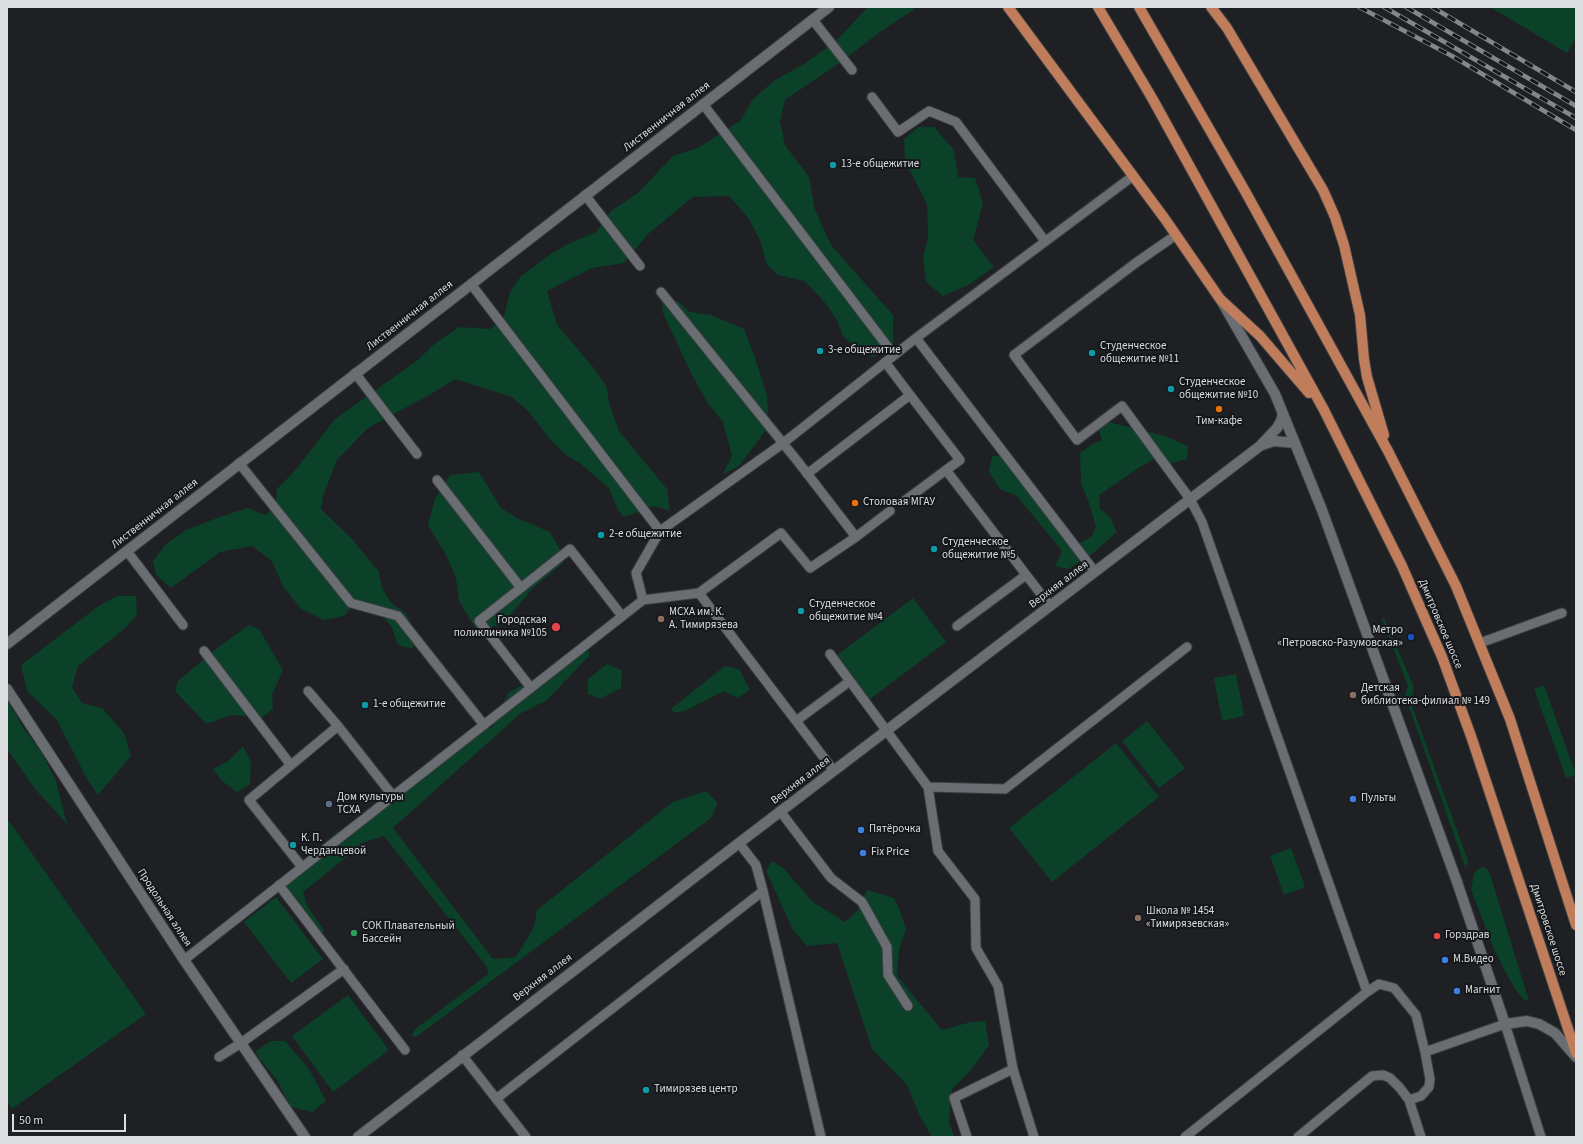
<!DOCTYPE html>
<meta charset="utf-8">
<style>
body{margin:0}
#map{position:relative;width:1583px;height:1144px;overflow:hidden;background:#1e2024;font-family:"Source Sans 3",sans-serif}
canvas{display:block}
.frame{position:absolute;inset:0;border:8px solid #dbdddf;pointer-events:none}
.scale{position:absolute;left:12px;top:1114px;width:114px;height:18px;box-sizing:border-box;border:2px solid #dbdddf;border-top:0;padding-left:5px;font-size:12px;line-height:14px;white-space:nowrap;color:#dbdddf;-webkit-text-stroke:3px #15171a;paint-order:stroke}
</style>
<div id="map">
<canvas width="1583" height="1144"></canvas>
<div class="frame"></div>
<div class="scale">50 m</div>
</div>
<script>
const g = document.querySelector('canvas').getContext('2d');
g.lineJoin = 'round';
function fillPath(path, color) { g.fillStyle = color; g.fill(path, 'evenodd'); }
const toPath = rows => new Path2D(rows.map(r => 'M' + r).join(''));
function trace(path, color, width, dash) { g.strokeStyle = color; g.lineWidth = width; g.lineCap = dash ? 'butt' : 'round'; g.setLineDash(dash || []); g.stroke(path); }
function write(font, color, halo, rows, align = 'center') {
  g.font = font + ' "Source Sans 3",sans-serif'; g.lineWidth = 4; g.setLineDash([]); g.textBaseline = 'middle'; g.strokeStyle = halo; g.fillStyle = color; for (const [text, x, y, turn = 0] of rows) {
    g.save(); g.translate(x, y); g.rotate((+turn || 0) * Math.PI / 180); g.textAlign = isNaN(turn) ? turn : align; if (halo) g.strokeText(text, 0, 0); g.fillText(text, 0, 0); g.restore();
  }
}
fillPath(toPath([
 [868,7,914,7,913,10,880,32,841,62,785,100,780,121,785,145,809,177,815,210,831,245,893,315,893,347,873,357,858,350,843,336,837,320,826,304,805,281,778,275,767,265,760,240,749,219,729,196,693,197,648,234,624,263,592,268,547,291,557,325,593,367,606,386,610,406,619,431,667,489,670,511,655,506,624,517,618,510,609,488,581,464,566,455,549,438,528,411,512,397,455,379,431,394,368,428,337,460,323,496,321,509,352,539,379,572,382,588,391,603,406,613,415,634,413,649,398,645,392,627,373,606,357,600,344,616,324,620,301,609,283,586,272,561,252,546,220,552,171,588,156,575,153,561,166,544,186,530,217,518,247,508,265,515,276,505,277,489,293,473,335,419,418,360,432,346,459,327,490,329,504,316,510,292,521,276,551,254,566,245,596,232,611,211,638,193,673,156,698,148,741,120,753,99,775,80,804,64,835,42],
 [1490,7,1576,7,1576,38,1567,53],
 [918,127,934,127,954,150,958,177,975,178,983,203,973,240,994,267,970,284,943,296,926,282,923,258,928,237,927,204,905,161,904,139],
 [662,301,678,301,690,312,711,315,744,329,754,355,767,395,769,426,739,466,723,474,732,456,723,422,707,402,692,375,663,313],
 [1104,421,1165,436,1188,446,1187,459,1165,465,1154,459,1140,467,1099,495,1100,509,1110,517,1117,532,1093,553,1068,569,1055,566,1062,551,1017,496,1000,489,989,472,992,456,1008,455,1025,479,1049,520,1080,543,1091,537,1096,527,1089,503,1081,483,1080,453,1094,443,1102,441,1098,425],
 [479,472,501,508,517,518,550,532,563,555,563,563,533,588,503,624,477,631,459,601,456,578,446,555,428,525,435,499,450,475],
 [117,596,136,596,137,615,123,630,78,666,72,687,82,703,102,708,124,733,131,756,98,795,87,779,57,720,27,691,21,665,100,605],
 [913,598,946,642,870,699,837,655],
 [1384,618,1414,687,1411,703,1468,861,1466,869,1405,695,1408,686,1382,619],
 [249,625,259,629,283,670,272,695,273,709,262,717,232,715,206,724,175,691,178,681,216,649],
 [585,650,589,651,589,656,547,700,521,713,393,828,493,959,516,957,534,927,537,910,673,802,706,791,718,803,711,818,416,1037,412,1036,414,1030,488,974,487,967,384,836,365,842,303,892,307,905,324,930,316,939,279,892,334,834,394,800,435,755,493,726,508,693],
 [607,664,622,670,621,688,600,699,588,694,588,679],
 [725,666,739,669,750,690,737,698,724,691,687,710,675,713,671,709],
 [1236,674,1244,716,1222,721,1214,678],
 [1544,685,1576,775,1566,778,1534,689],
 [7,700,24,729,43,755,56,781,67,824,35,789,7,749],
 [1147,721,1185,768,1159,788,1122,741],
 [1116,743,1159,797,1052,882,1009,828],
 [243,746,251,761,250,784,237,792,222,781,213,769,228,761],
 [9,821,146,1014,12,1109,7,1102,7,822],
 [1291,848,1305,887,1284,895,1270,856],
 [772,861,783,868,813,902,845,922,858,910,867,890,894,898,900,911,906,929,899,949,897,976,942,1030,971,1022,985,1021,989,1045,972,1069,952,1089,949,1121,954,1137,932,1137,920,1116,907,1085,872,1049,837,943,807,946,793,930,766,871],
 [1483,867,1486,868,1489,871,1529,1001,1524,1000,1515,989,1505,971,1494,949,1471,890,1474,874,1478,869],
 [276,897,323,959,291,983,244,922],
 [348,995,389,1050,333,1092,292,1036],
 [271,1041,285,1041,309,1069,326,1101,312,1112,291,1107,277,1080,258,1057,256,1051]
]), '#0a4128');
const service = toPath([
 [813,20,852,70],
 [872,97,898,132,929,111,956,122,1045,241],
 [703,104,894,355],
 [585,195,640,266],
 [1176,235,1137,262,1014,355,1077,440,1122,406,1190,499,1202,522,1367,992,1185,1137],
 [471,284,660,531],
 [661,292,799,463,856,537,890,511],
 [916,338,1095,572],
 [885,362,910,395],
 [355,373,417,454],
 [239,463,351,603,398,616,484,725],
 [807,474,910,395,960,460,946,470],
 [437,480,521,588],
 [903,502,946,470,1050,606],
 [127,551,183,625],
 [643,600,699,593],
 [957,626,1026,575],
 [1480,643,1562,613],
 [204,651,290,764],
 [830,654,928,787,1005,789,1187,647],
 [850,681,796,721,699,593,781,533,810,568,856,537],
 [531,688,479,621,570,549,622,616],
 [308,691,338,726],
 [796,721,834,771],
 [928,787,938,851,975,899,976,948,998,986,1013,1069,1034,1137],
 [780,811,831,878,862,902,887,947,888,975,908,1006],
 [302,867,249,800,338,726,393,796],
 [279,885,405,1050],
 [763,891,821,1137],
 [184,960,643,600,636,573,660,531,782,444,916,338,1133,176],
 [1367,992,1379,984,1394,988,1416,1015,1425,1052],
 [462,1055,526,1137],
 [219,1057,241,1043,344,969],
 [496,1099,763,891,756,865,739,843],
 [1409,1100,1421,1096,1429,1087,1430,1079,1425,1052,1505,1024,1541,1137],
 [967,1137,954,1098,1013,1069],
 [1298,1137,1372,1076,1383,1075,1390,1078,1400,1088,1409,1100,1421,1137]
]);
const pedestrian = toPath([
 [7,644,829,7]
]);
const minor = toPath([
 [1222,302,1275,394,1322,510,1457,882,1505,1024,1527,1021,1539,1024,1555,1033,1576,1057],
 [1262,445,1274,441,1295,443],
 [7,689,184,960,305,1137],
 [358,1137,739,843,1260,446,1277,428,1281,421,1283,413]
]);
const primary = toPath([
 [1008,7,1165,219,1220,299,1260,336,1309,393],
 [1098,7,1152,98,1324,410,1402,566,1442,657,1471,736,1576,1053],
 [1139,7,1245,191,1388,451,1456,586,1510,719,1576,925],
 [1211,7,1227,28,1323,190,1335,217,1344,245,1360,315,1364,359,1367,377,1384,435]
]);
trace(service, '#3b3d3f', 11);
trace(pedestrian, '#3b3d3f', 12);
trace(minor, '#3b3d3f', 12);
trace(primary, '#3b3d3f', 12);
trace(service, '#6a6d71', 9);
trace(pedestrian, '#6a6d71', 10);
trace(minor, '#6a6d71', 10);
trace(primary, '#bf7d5b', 10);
const rail = toPath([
 [1359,7,1452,56,1576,130],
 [1384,7,1576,118],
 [1406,7,1576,106],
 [1432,7,1576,92]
]);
trace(rail, '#848689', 4.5);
trace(rail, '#15171a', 3, [9]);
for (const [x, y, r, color] of [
 [833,165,4,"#0f9aa8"],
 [820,351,4,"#0f9aa8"],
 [1092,353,4,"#0f9aa8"],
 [1171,389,4,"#0f9aa8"],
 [1219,409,4,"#e8710a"],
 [855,503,4,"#e8710a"],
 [601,535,4,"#0f9aa8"],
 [934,549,4,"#0f9aa8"],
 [801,611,4,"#0f9aa8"],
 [661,619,4,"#8d6e63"],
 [556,627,5,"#e0444e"],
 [1411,637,4,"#1a4fb4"],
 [1353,695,4,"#8d6e63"],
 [365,705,4,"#0f9aa8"],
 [1353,799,4,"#3f7fe0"],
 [329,804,4,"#5c6f8a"],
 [861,830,4,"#3f7fe0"],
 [293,845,4,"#0f9aa8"],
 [863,853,4,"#3f7fe0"],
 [1138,918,4,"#8d6e63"],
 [354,933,4,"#2e9e5b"],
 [1437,936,4,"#e0444e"],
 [1445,960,4,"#3f7fe0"],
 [1457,991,4,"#3f7fe0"],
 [646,1090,4,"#0f9aa8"]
]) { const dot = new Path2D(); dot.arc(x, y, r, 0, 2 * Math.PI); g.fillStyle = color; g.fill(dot); trace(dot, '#15171a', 1.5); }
write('11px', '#dbdddf', '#15171a', [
 ["Лиственничная аллея",667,117,-38],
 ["Лиственничная аллея",410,316,-38],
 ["Лиственничная аллея",155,514,-38],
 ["Верхняя аллея",1059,585,-37],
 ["Дмитровское шоссе",1440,624,67],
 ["Верхняя аллея",801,781,-37],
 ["Продольная аллея",164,908,57],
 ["Дмитровское шоссе",1548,930,72],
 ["Верхняя аллея",543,978,-37]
]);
write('11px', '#dbdddf', '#15171a', [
 ["13-е общежитие",841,165],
 ["Студенческое",1100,347],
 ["общежитие №11",1100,360],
 ["3-е общежитие",828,351],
 ["Студенческое",1179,383],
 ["общежитие №10",1179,396],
 ["Тим-кафе",1219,422,"center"],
 ["Столовая МГАУ",863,503],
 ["2-е общежитие",609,535],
 ["Студенческое",942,543],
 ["общежитие №5",942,556],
 ["Студенческое",809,605],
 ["общежитие №4",809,618],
 ["МСХА им. К.",669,613],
 ["А. Тимирязева",669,626],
 ["Городская",547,621,"right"],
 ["поликлиника №105",547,634,"right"],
 ["Метро",1403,631,"right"],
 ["«Петровско-Разумовская»",1403,644,"right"],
 ["Детская",1361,689],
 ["библиотека-филиал № 149",1361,702],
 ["1-е общежитие",373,705],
 ["Дом культуры",337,798],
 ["ТСХА",337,811],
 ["Пульты",1361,799],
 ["Пятёрочка",869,830],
 ["К. П.",301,839],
 ["Черданцевой",301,852],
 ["Fix Price",871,853],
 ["Школа № 1454",1146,912],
 ["«Тимирязевская»",1146,925],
 ["СОК Плавательный",362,927],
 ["Бассейн",362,940],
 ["Горздрав",1445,936],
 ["М.Видео",1453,960],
 ["Магнит",1465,991],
 ["Тимирязев центр",654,1090]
], 'left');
</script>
